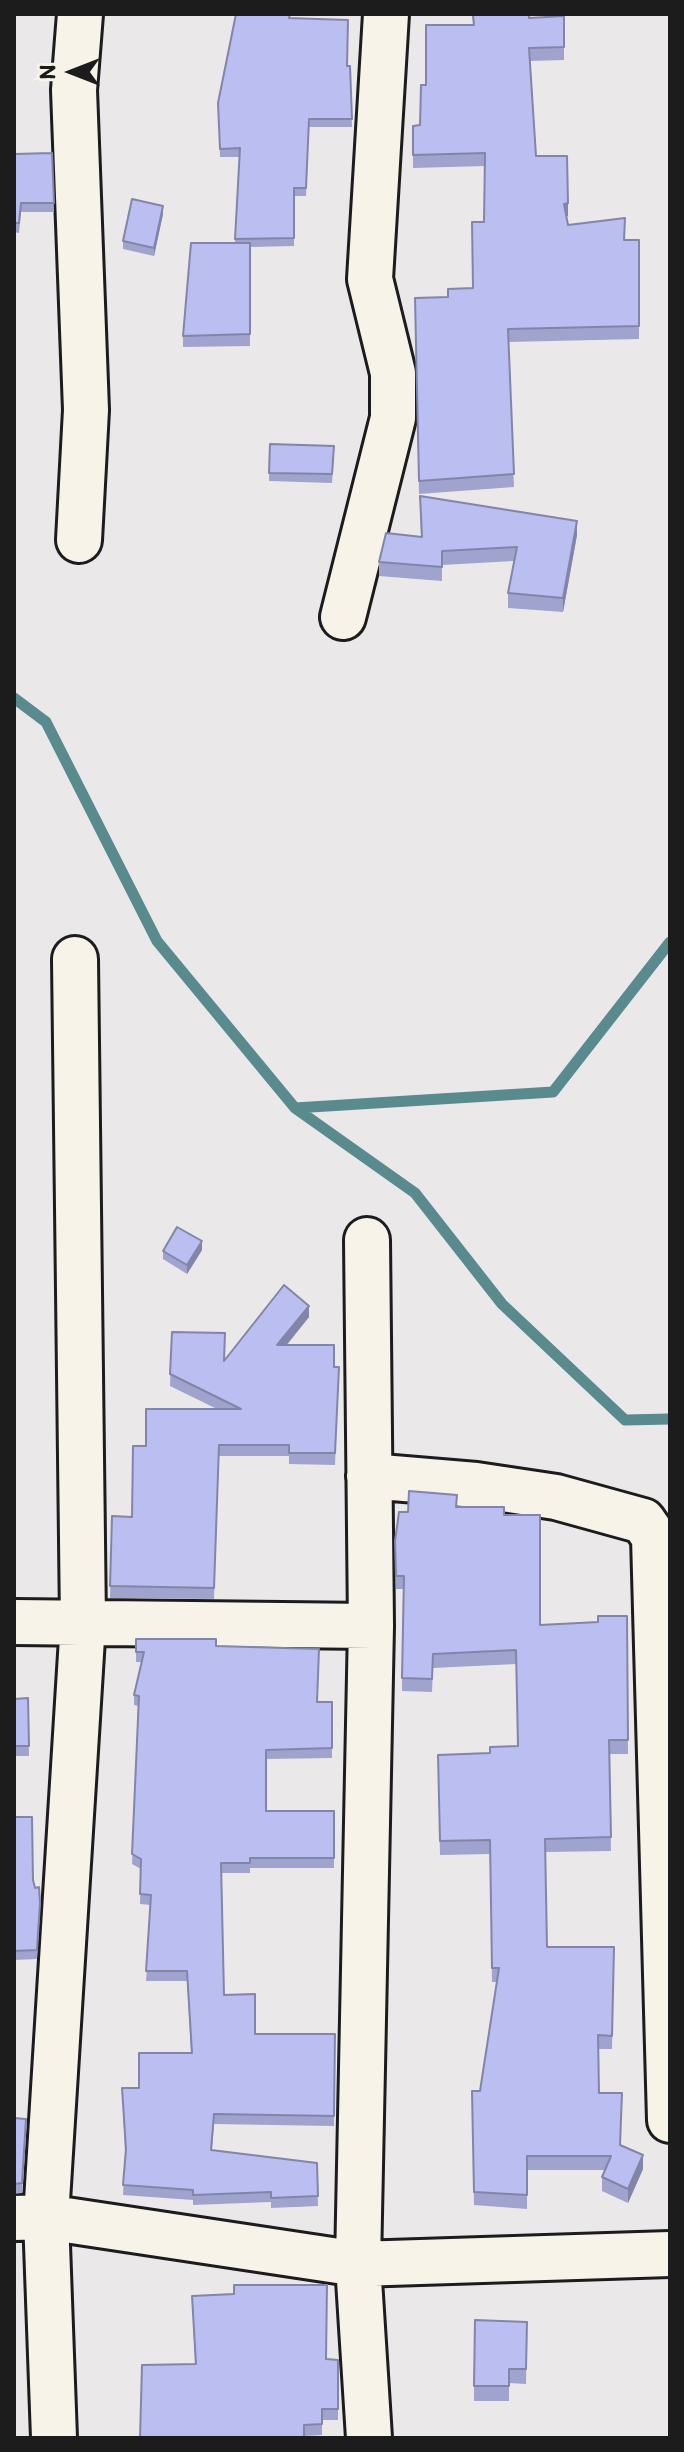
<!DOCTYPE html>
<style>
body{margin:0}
#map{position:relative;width:684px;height:2452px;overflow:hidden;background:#ebe8ea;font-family:Itim,sans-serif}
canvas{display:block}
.frame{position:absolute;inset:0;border:16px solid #1c1c1c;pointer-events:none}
.north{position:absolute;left:32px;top:32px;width:80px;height:80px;-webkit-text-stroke:6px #f7f3e8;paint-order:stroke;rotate:270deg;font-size:22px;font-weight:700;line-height:32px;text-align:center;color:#1c1c1c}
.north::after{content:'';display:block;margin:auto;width:28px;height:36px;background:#1c1c1c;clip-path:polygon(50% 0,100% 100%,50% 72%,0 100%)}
</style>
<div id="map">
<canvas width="684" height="2452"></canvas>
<div class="frame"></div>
<div class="north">N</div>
</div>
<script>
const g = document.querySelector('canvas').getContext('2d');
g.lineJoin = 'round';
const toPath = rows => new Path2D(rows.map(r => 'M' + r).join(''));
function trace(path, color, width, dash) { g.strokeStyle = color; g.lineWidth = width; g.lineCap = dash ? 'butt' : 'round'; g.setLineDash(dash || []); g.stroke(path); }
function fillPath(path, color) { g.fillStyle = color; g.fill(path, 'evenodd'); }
trace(toPath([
 [14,698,46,722,157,941,295,1108,415,1193,502,1304,625,1420,670,1419],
 [295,1108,553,1092,670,942]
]), '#598a8e', 11);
const minor = toPath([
 [79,540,86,410,74,90,80,14],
 [343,617,393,418,393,373,370,279,386,14],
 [367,1240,371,1626,358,2264,369,2438],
 [369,1476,476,1485,556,1497,643,1521,654,1537,670,2120],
 [14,1622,371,1626],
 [14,2218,46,2217,358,2264,670,2254],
 [54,2438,46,2217,83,1622,75,959]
]);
trace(minor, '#1c1c1c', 50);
trace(minor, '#f7f3e8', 44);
fillPath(toPath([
 [290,14,290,18,347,66,350,66,352,127,309,127,306,196,294,196,294,246,250,247,250,346,183,347,183,336,235,243,239,157,220,157,218,103],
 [472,14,529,14,529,18,564,16,564,60,530,61,536,156,568,216,566,216,568,225,624,240,639,240,639,339,508,342,514,487,419,494,415,298,448,297,473,288,484,222,485,166,413,168,413,126,420,125,426,85,473,25],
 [52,153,54,212,21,212,19,233,14,232,14,154],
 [163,214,154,256,123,249,123,241],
 [270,444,334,454,332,483,269,481],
 [420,496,577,535,563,612,508,608,508,593,514,561,442,565,442,581,379,576,379,562,421,536],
 [202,1250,187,1274,163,1259,163,1251],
 [309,1317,287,1345,334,1367,339,1367,335,1465,289,1464,289,1456,219,1456,214,1599,110,1598,112,1516,132,1517,146,1446,217,1409,170,1386,172,1332,224,1360],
 [457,1507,504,1515,540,1625,598,1622,627,1616,628,1754,610,1754,611,1851,545,1852,547,1947,614,1947,612,2049,598,2049,599,2093,621,2145,643,2169,628,2203,602,2191,602,2177,605,2170,527,2170,527,2209,474,2205,472,2091,480,2091,497,1982,492,1982,490,1854,440,1855,438,1755,490,1753,518,1746,516,1664,433,1668,432,1692,402,1691,403,1589,396,1589,395,1541,408,1512],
 [136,1639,216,1646,317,1702,332,1702,332,1758,266,1759,266,1811,334,1811,334,1868,250,1868,250,1873,221,1873,224,1995,255,2034,335,2034,334,2126,214,2124,212,2150,317,2163,318,2206,271,2208,271,2202,193,2205,193,2200,123,2195,125,2153,122,2088,139,2088,191,2053,187,1981,146,1981,151,1905,140,1904,141,1869,132,1864,138,1706,134,1705,134,1695,142,1662,136,1662],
 [14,1659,14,1699,28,1698,29,1756,14,1756],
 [14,1817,35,1888,39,1887,37,1959,14,1960],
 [14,2118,26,2128,22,2193,14,2194],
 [192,2296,326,2359,338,2360,338,2420,322,2420,322,2435,304,2436,195,2364],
 [527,2322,526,2384,509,2383,509,2401,474,2401,474,2386]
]), '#a0a3ce');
fillPath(toPath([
 [568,203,568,216,564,217,564,204],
 [163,206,163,214,154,256,154,248],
 [577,521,577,535,563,612,563,598],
 [202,1241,202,1250,187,1274,187,1265],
 [309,1306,309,1317,277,1356,277,1345],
 [643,2155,643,2169,628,2203,628,2189]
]), '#8285a8');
const building = toPath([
 [236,14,290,14,289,18,348,20,347,66,350,66,352,119,309,119,306,188,294,188,294,238,235,239,240,148,220,149,218,103,236,14],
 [473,14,529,14,529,18,564,16,564,47,529,48,536,156,567,156,568,203,564,204,568,225,625,218,624,240,639,240,639,326,508,329,514,474,419,481,415,298,448,297,448,289,473,288,472,222,484,222,485,153,413,155,413,126,420,125,421,85,426,85,426,25,474,25,473,14],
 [52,153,54,203,21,203,19,223,14,223,14,154,52,153],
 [132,199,163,206,154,248,123,241,132,199],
 [191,243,250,243,250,334,183,336,191,243],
 [270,444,334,446,332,474,269,473,270,444],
 [420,496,577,521,563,598,508,593,517,547,442,551,442,567,379,562,386,533,422,537,420,496],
 [177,1227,202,1241,187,1265,163,1251,177,1227],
 [284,1285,309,1306,277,1345,334,1345,334,1367,339,1367,335,1453,289,1453,289,1445,219,1445,214,1588,110,1586,112,1516,132,1517,133,1446,146,1446,146,1409,241,1409,170,1374,172,1332,225,1333,224,1361,284,1285],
 [409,1491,457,1495,456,1507,504,1507,504,1515,540,1515,540,1625,598,1622,598,1616,627,1616,628,1740,609,1740,611,1837,545,1839,547,1947,614,1947,612,2036,598,2035,599,2093,622,2093,620,2145,643,2155,628,2189,602,2177,611,2156,527,2156,527,2195,474,2192,472,2091,480,2091,499,1968,492,1968,490,1840,440,1841,438,1755,490,1753,490,1747,518,1746,516,1650,433,1654,432,1679,402,1678,404,1576,396,1576,395,1541,399,1512,408,1512,409,1491],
 [136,1639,216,1639,216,1646,319,1649,317,1702,332,1702,332,1748,266,1750,266,1811,334,1811,334,1858,250,1858,250,1863,221,1863,224,1995,255,1994,255,2034,335,2034,334,2116,214,2114,211,2150,317,2163,318,2196,271,2198,271,2192,193,2195,193,2190,123,2185,126,2149,122,2088,139,2088,139,2053,192,2053,187,1971,146,1971,151,1895,140,1894,141,1859,132,1854,139,1696,134,1695,144,1652,136,1652,136,1639],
 [14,1659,14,1699,28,1698,29,1746,14,1746,14,1659],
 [14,1817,32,1817,33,1880,35,1888,39,1887,40,1903,37,1950,14,1951,14,1817],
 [14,2118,26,2119,22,2183,14,2184,14,2118],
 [234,2285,327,2285,326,2359,338,2360,338,2409,322,2409,322,2424,304,2425,304,2438,140,2438,142,2365,196,2364,192,2296,234,2294,234,2285],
 [475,2320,527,2322,526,2369,509,2369,509,2386,474,2386,475,2320]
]);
fillPath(building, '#babef0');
trace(building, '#8285a8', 2);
</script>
